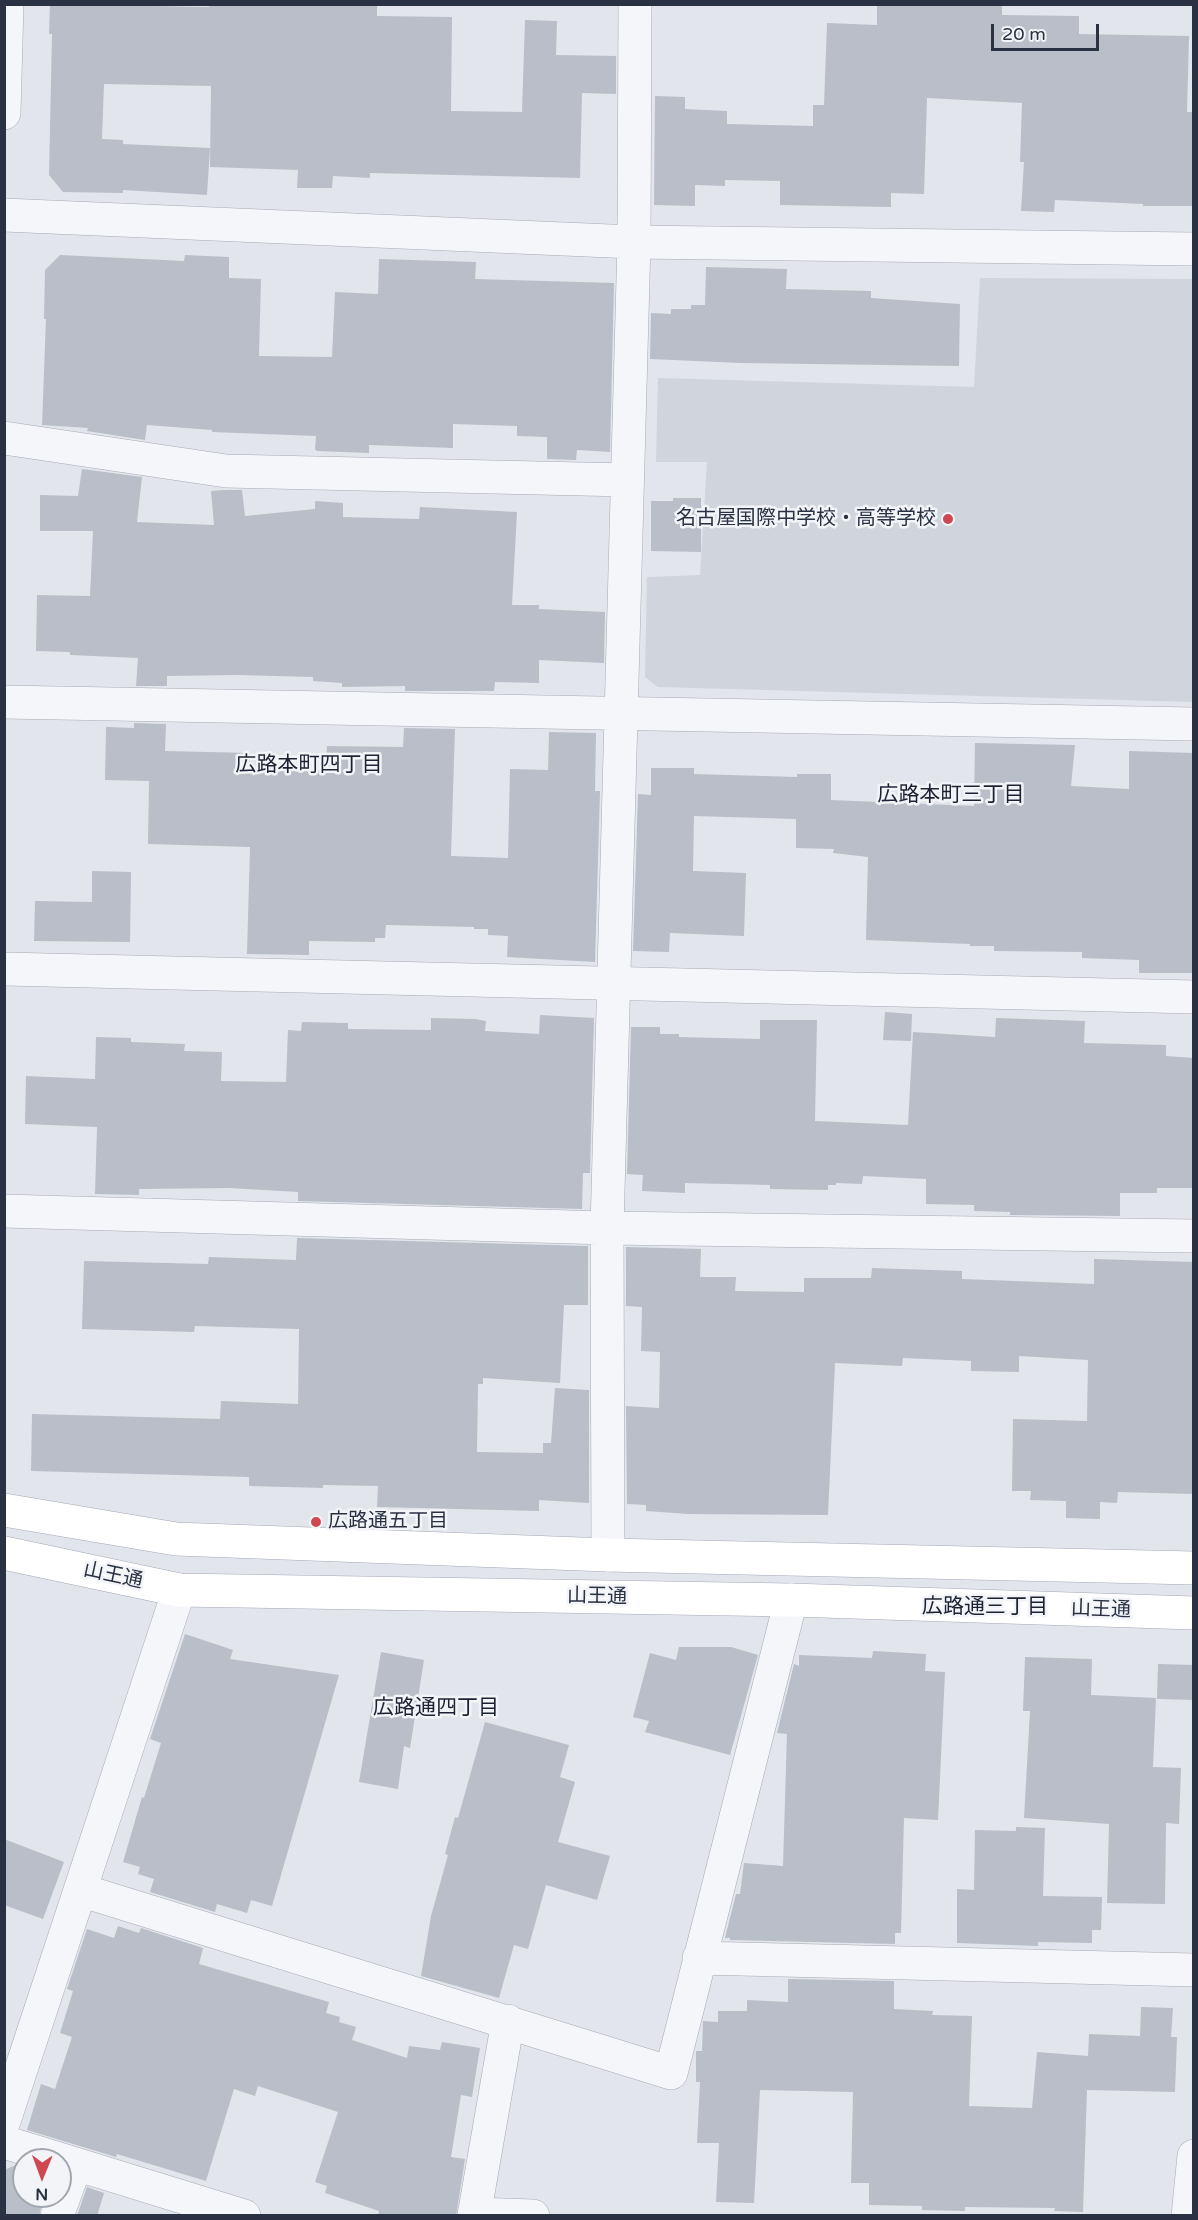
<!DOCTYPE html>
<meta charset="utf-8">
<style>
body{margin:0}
#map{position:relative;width:1198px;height:2220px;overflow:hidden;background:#e2e5eb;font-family:"Varela Round",sans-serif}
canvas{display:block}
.frame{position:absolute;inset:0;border:6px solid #2a3143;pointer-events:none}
.north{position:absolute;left:12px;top:2148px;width:60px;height:60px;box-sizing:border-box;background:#f2f4f8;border:2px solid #a2a6b0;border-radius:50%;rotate:181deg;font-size:16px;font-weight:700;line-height:24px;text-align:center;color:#2a3143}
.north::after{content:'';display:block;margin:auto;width:21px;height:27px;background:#cf4851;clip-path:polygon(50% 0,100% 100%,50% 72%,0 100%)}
.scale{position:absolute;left:991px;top:24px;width:108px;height:27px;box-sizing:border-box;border:3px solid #2a3143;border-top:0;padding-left:8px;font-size:18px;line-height:21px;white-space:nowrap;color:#2a3143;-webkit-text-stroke:4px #f2f4f8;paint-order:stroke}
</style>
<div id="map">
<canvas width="1198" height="2220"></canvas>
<div class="frame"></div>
<div class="north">N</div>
<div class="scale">20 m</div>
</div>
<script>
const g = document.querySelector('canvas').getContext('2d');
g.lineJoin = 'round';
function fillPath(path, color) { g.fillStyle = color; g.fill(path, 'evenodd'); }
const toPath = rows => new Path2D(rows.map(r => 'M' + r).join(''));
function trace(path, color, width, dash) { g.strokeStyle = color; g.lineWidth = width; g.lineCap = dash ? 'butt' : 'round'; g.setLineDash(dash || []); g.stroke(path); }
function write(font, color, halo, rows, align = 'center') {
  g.font = font + ' "Varela Round","Noto Sans JP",sans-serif'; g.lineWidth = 5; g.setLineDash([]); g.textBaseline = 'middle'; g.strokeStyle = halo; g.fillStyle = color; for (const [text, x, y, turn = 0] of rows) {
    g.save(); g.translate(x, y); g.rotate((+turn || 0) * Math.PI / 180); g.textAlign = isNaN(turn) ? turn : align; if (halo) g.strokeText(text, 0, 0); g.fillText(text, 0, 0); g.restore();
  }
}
fillPath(toPath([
 [980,278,1193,279,1193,702,658,687,645,677,647,577,700,575,707,462,656,462,658,378,974,387]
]), '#d0d4dd');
fillPath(toPath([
 [50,4,209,7,209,4,377,4,377,16,452,17,451,111,522,112,525,20,557,21,556,55,616,56,616,94,582,93,580,178,370,173,370,178,333,176,332,188,297,188,298,170,210,167,211,86,104,84,102,139,123,140,123,144,210,148,207,195,123,190,123,193,63,192,49,175,52,34,49,34],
 [877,4,1002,4,1002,15,1079,16,1079,34,1189,36,1187,112,1194,112,1194,206,1143,206,1143,204,1055,200,1054,212,1021,211,1024,162,1020,162,1022,103,927,98,924,194,891,193,891,207,780,205,780,181,725,180,725,186,695,185,695,206,654,205,655,96,685,97,685,109,727,111,727,124,813,126,813,105,824,105,827,23,877,25],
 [60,255,184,261,185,255,229,257,229,278,261,279,259,356,332,357,335,292,378,294,379,259,476,262,475,279,614,283,610,452,577,450,576,460,547,459,547,437,517,436,517,426,453,424,453,448,369,445,369,453,317,451,315,449,316,436,212,432,212,430,147,425,145,440,87,431,88,428,42,425,46,319,44,319,45,270],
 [706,267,787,269,786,289,871,291,871,298,960,304,959,366,740,363,650,359,651,313,671,314,671,309,691,309,691,305,705,305],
 [82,469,142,477,137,522,214,525,211,491,224,490,242,490,245,516,315,509,315,501,343,503,343,517,419,519,420,507,517,512,512,605,539,605,539,609,605,612,604,663,539,660,539,683,495,682,494,691,405,691,405,686,342,687,342,683,313,681,313,677,237,675,167,676,167,686,136,686,138,658,70,655,70,652,36,651,37,595,90,596,93,531,40,531,40,495,78,496],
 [673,498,701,498,701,552,651,551,651,501,673,501],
 [134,723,166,724,165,751,250,753,250,768,326,771,327,746,403,747,404,728,455,729,451,856,508,858,510,769,548,770,549,732,596,733,595,791,600,791,595,962,507,957,508,936,488,935,488,929,474,929,474,927,386,925,385,938,375,938,375,942,309,941,309,955,247,954,250,847,148,844,149,781,105,780,106,727,134,728],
 [975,743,1075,745,1071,786,1129,789,1129,751,1194,753,1194,973,1139,973,1139,960,1082,958,1082,952,994,951,994,946,970,946,970,944,866,940,868,857,833,853,834,849,796,848,796,819,694,816,693,871,746,873,744,936,670,933,669,952,633,951,638,794,651,795,651,768,694,768,694,774,797,777,797,774,831,774,831,800,974,806],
 [92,871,131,872,130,942,34,941,35,901,92,902],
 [885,1012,912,1014,911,1041,883,1040],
 [540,1015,594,1018,590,1173,583,1173,582,1209,298,1201,298,1192,230,1188,139,1189,139,1195,95,1194,97,1127,25,1124,26,1076,95,1079,96,1037,131,1038,131,1042,185,1044,184,1051,222,1052,221,1081,286,1082,288,1030,301,1031,302,1022,348,1023,348,1029,431,1030,431,1018,475,1019,486,1021,485,1031,539,1034],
 [996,1018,1085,1021,1084,1043,1166,1045,1166,1056,1194,1058,1194,1188,1157,1188,1157,1193,1120,1193,1120,1216,1010,1215,1010,1212,974,1211,974,1205,926,1204,926,1179,863,1176,862,1184,836,1183,836,1185,828,1185,828,1190,770,1189,770,1185,685,1183,685,1193,642,1191,643,1175,627,1174,631,1027,660,1027,660,1034,679,1034,679,1037,760,1039,760,1020,817,1020,815,1121,908,1125,913,1032,995,1037],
 [297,1238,588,1246,588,1305,564,1305,560,1383,483,1378,483,1384,478,1384,477,1452,543,1453,543,1443,551,1443,555,1388,589,1390,589,1503,539,1500,539,1511,377,1507,378,1486,323,1485,323,1488,249,1486,249,1477,31,1471,32,1414,220,1419,221,1401,298,1404,299,1329,195,1326,194,1332,82,1329,84,1261,208,1264,209,1257,296,1260],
 [626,1247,701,1249,700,1277,736,1277,735,1291,804,1292,804,1278,871,1278,872,1268,962,1271,962,1279,1094,1284,1094,1259,1194,1262,1194,1494,1118,1492,1117,1503,1100,1502,1100,1519,1066,1518,1066,1501,1030,1500,1031,1491,1012,1491,1013,1419,1087,1421,1088,1360,1019,1356,1019,1372,971,1371,971,1361,903,1358,902,1366,835,1363,828,1515,688,1514,646,1511,646,1505,627,1504,626,1406,659,1408,660,1352,641,1351,642,1307,626,1306],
 [185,1634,233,1650,230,1659,339,1675,272,1906,251,1900,247,1913,217,1904,215,1912,150,1892,154,1879,138,1874,140,1867,123,1862,142,1797,144,1798,161,1743,150,1739],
 [679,1647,731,1647,758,1655,730,1755,645,1732,649,1721,633,1717,650,1653,676,1660],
 [873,1651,926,1654,925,1671,945,1672,938,1820,904,1818,901,1933,895,1933,895,1944,730,1940,730,1938,725,1938,736,1894,740,1894,744,1863,783,1866,787,1734,777,1733,794,1664,799,1666,799,1655,872,1658],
 [381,1652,424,1660,410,1748,404,1746,398,1789,359,1782],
 [1025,1657,1092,1659,1091,1695,1156,1698,1153,1767,1181,1768,1179,1824,1166,1823,1165,1904,1107,1903,1109,1824,1024,1818,1030,1711,1023,1711],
 [1158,1664,1194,1665,1194,1700,1157,1699],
 [485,1722,569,1745,560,1777,575,1782,558,1842,610,1856,597,1900,546,1885,528,1949,514,1945,499,1998,421,1976,431,1916,448,1855,445,1854,455,1817,458,1818],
 [1016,1827,1045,1828,1043,1896,1102,1897,1101,1930,1092,1930,1092,1943,1038,1942,1038,1946,957,1943,957,1889,974,1890,975,1830,1016,1831],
 [4,1839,64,1862,43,1919,4,1905],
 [118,1926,139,1933,141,1928,203,1948,199,1964,329,2002,326,2013,340,2017,339,2022,356,2027,352,2040,407,2058,409,2046,440,2050,442,2042,480,2048,472,2097,461,2095,451,2157,465,2159,456,2216,378,2216,379,2211,325,2193,327,2186,315,2182,338,2112,258,2086,255,2096,234,2089,206,2181,117,2154,116,2157,27,2130,41,2084,55,2089,72,2037,60,2033,73,1991,67,1989,87,1929,114,1938],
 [788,1979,894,1981,894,2009,933,2011,932,2015,972,2016,969,2106,1032,2108,1037,2052,1088,2056,1089,2034,1140,2036,1141,2007,1173,2008,1171,2037,1177,2037,1175,2092,1087,2090,1083,2212,1054,2211,1055,2208,965,2207,965,2211,922,2210,922,2206,869,2205,869,2183,851,2183,853,2092,760,2090,754,2203,716,2202,719,2143,697,2143,700,2082,696,2082,696,2051,702,2051,703,2021,718,2022,718,2011,747,2011,747,2000,788,2002],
 [16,2165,24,2168,24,2196,44,2196,39,2216,4,2216,4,2170],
 [87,2187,104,2193,97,2216,77,2216]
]), '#b9bec8');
const minor = toPath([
 [4,113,7,4],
 [4,215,634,242,1194,249],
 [4,438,226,471,627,480],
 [4,702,1194,724],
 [4,969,1194,997],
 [4,1211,607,1228,1194,1236],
 [608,1555,607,1228,634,242,635,4],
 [80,1890,671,2073,791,1600],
 [699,1958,1194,1970],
 [4,2121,179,1590],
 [4,2142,244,2216],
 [474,2214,533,2216],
 [57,2216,76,2164],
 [474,2216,508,2021],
 [1188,2216,1194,2156]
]);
const major = toPath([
 [4,1510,176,1539,608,1555,1194,1568],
 [4,1553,179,1590,791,1600,1194,1613]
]);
trace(minor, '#a7abb5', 34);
trace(major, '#a2a8b7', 34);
trace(minor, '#f5f6f9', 33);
trace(major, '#fff', 33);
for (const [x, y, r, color] of [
 [948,519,6,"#cf4851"],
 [316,1522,6,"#cf4851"]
]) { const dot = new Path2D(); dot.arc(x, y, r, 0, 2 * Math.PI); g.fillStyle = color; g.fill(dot); trace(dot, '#f2f4f8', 2); }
write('20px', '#2a3143', '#f2f4f8', [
 ["名古屋国際中学校・高等学校",936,519],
 ["広路通五丁目",328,1522,"left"]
], 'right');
write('20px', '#2a3143', '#f2f4f8', [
 ["山王通",113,1576,12],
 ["山王通",597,1597,1],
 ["山王通",1101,1610,2]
]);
write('21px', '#1c2234', '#f2f4f8', [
 ["広路本町四丁目",309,765],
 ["広路本町三丁目",951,795],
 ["広路通三丁目",985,1607],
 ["広路通四丁目",436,1708]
]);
</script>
